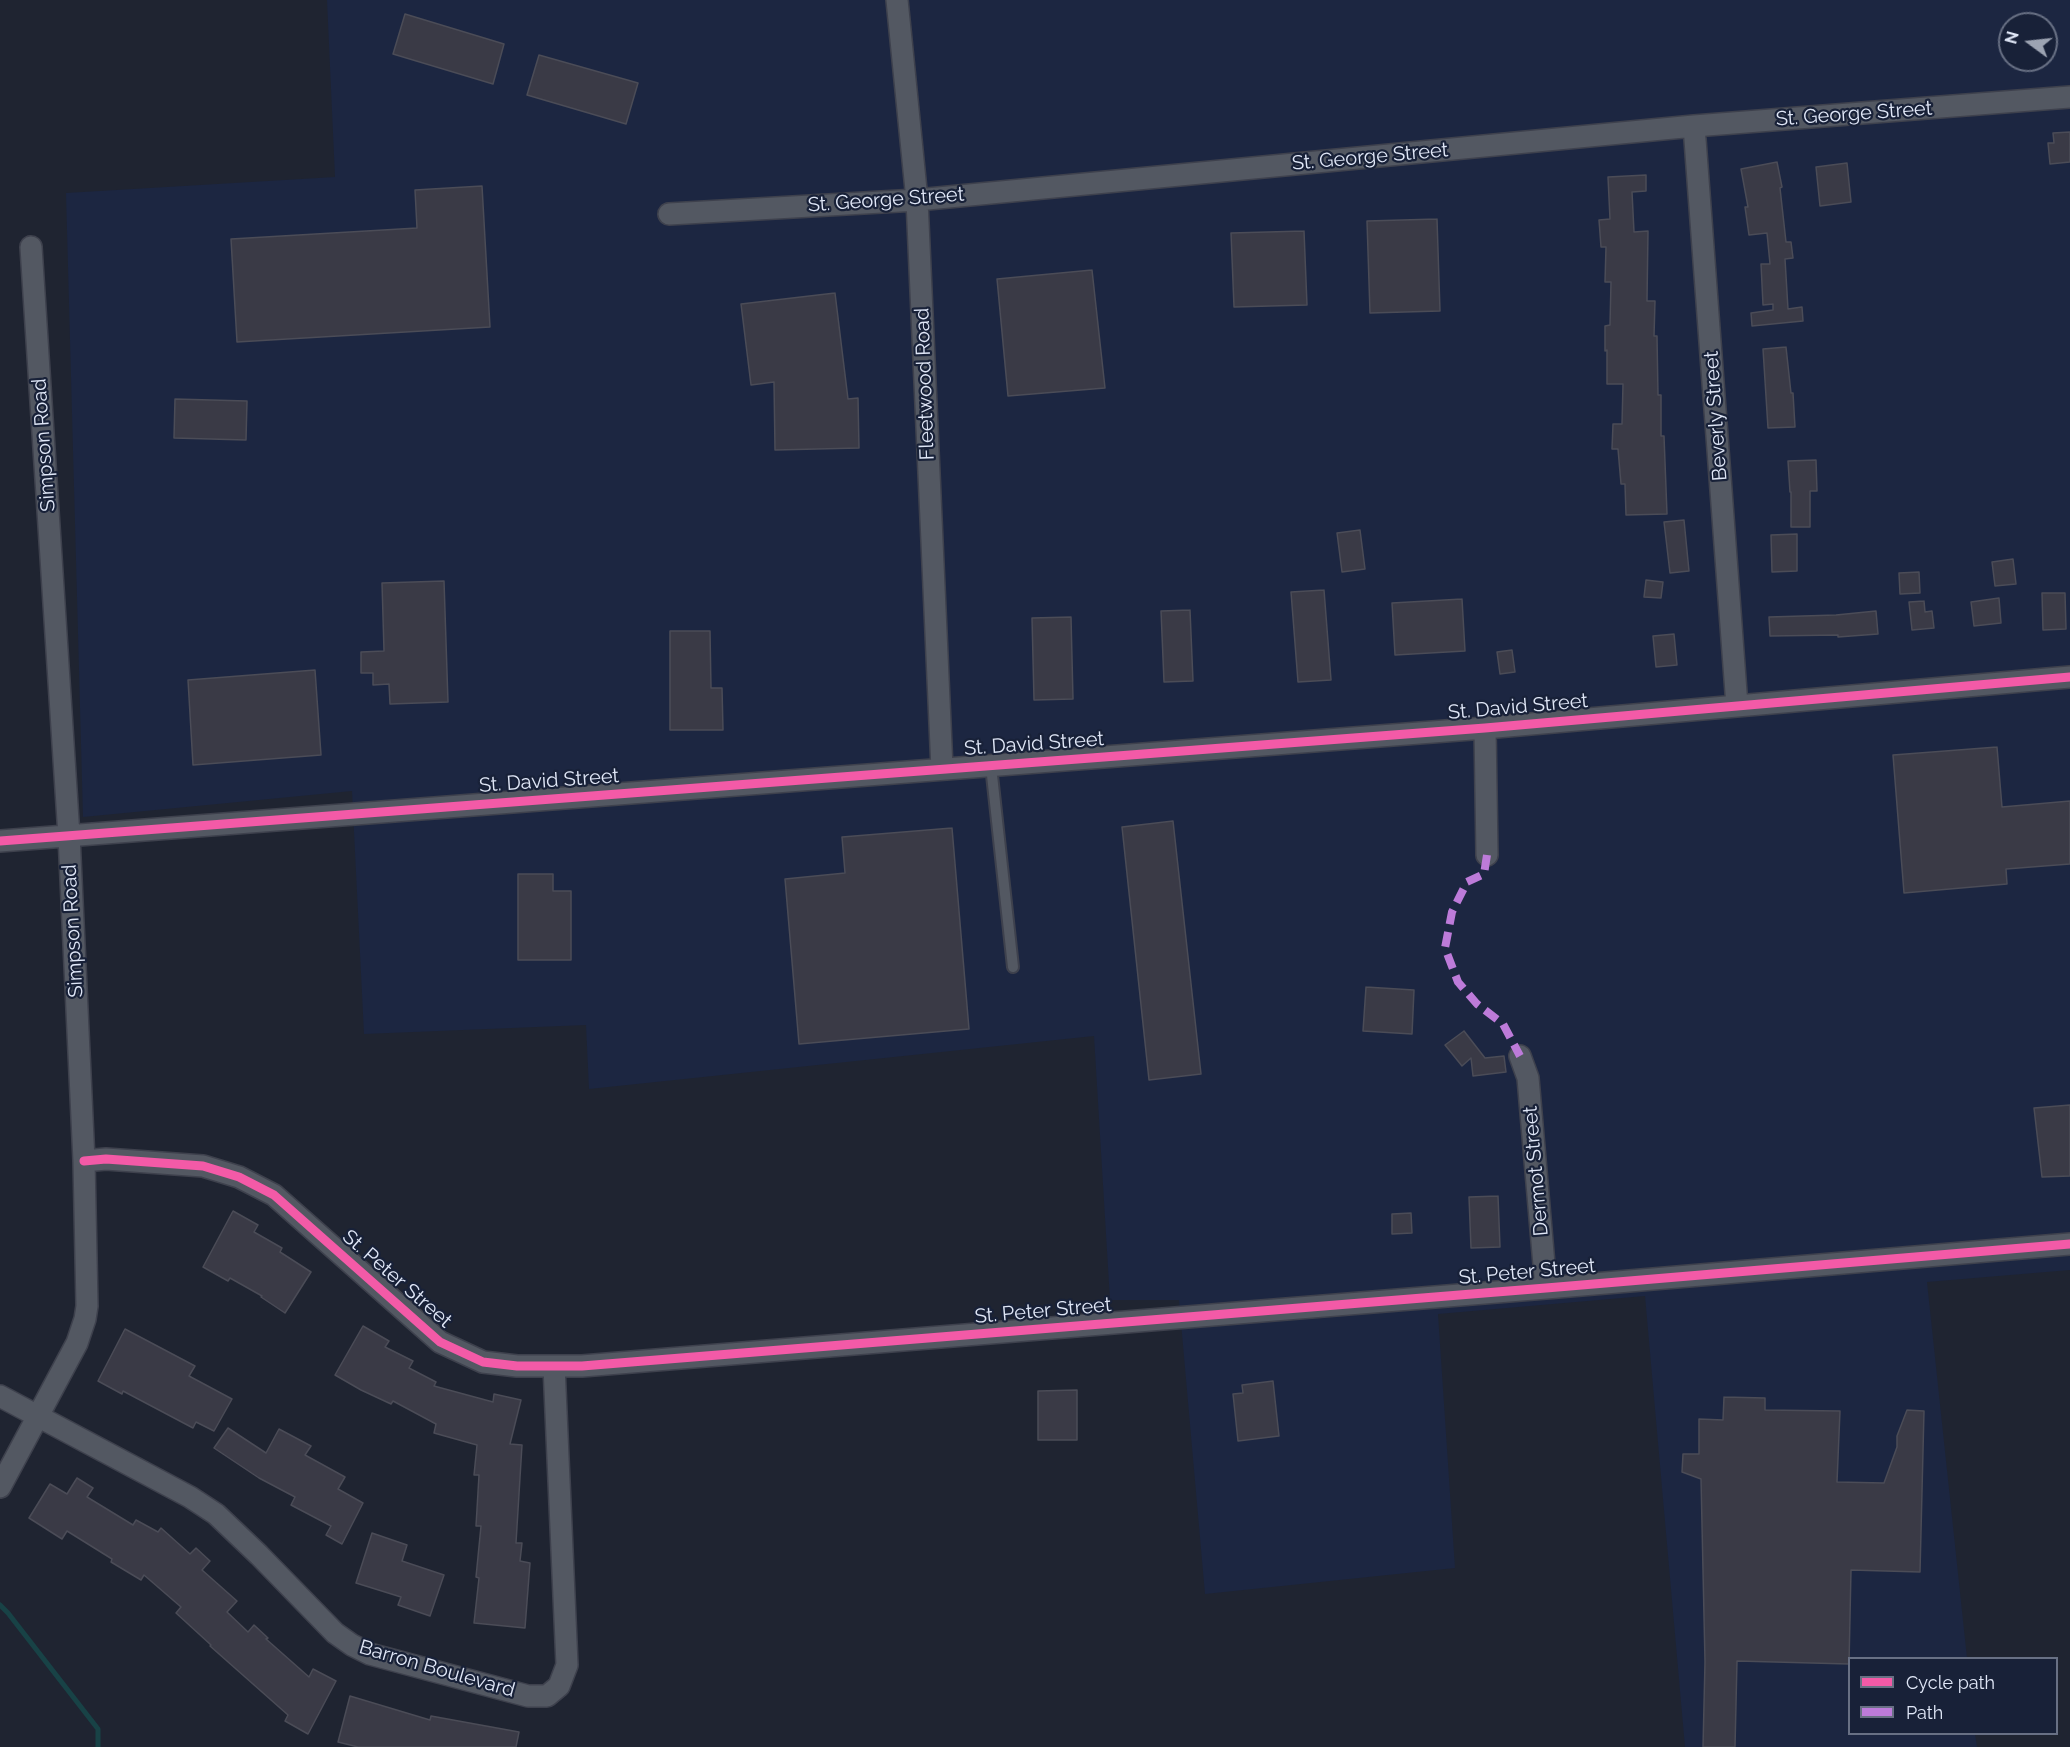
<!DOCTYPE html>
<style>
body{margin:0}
#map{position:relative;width:2070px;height:1747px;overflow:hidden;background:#1f2431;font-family:Raleway,sans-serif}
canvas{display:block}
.legend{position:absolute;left:1848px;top:1657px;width:210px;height:78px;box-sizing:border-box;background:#182138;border:2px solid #687084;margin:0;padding:8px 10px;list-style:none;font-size:18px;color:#e0e7f7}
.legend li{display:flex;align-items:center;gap:12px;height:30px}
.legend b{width:30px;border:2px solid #687084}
.north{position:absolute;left:1998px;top:12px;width:60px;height:60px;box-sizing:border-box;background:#182138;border:2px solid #687084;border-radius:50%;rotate:285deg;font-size:16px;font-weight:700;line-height:24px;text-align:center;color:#e0e7f7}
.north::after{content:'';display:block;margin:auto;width:21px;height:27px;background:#9ca3b2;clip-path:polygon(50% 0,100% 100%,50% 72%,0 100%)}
</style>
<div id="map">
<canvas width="2070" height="1747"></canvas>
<ul class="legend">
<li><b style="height:8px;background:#f35aa7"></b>Cycle path</li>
<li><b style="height:8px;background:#bd7bd9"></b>Path</li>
</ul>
<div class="north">N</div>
</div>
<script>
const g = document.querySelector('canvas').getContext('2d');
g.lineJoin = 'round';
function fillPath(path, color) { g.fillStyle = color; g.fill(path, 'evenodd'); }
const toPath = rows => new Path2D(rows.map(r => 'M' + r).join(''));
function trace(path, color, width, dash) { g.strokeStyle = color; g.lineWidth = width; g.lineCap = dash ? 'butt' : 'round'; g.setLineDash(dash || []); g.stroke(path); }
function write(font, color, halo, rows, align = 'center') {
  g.font = font + ' Raleway,sans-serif'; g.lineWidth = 4.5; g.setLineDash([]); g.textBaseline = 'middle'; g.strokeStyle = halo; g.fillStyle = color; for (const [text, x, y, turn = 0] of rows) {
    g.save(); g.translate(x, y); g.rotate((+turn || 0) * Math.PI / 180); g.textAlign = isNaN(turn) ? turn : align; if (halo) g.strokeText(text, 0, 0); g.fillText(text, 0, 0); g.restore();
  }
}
fillPath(toPath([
 [327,0,2070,0,2070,1270,1927,1282,1967,1658,1850,1658,1850,1734,1975,1734,1977,1747,1685,1747,1645,1296,1438,1314,1455,1568,1205,1594,1179,1300,1110,1300,1094,1036,589,1089,586,1025,364,1034,352,791,83,817,66,193,335,177],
 [2010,24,2046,24,2046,60,2010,60]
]), '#1c2641');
trace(toPath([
 [0,1605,8,1613,98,1729,98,1747]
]), '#184246', 5);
const building = toPath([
 [405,14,504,44,493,84,393,54,405,14],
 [539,55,638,83,626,124,527,95,539,55],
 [2070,132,2070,162,2050,164,2048,143,2054,143,2053,133,2070,132],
 [1777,162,1782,187,1780,188,1786,242,1791,242,1793,258,1785,259,1788,309,1802,307,1803,321,1752,326,1751,313,1773,310,1773,304,1763,305,1761,264,1770,264,1767,233,1749,235,1745,207,1748,207,1741,169,1777,162],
 [1847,163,1851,202,1820,206,1816,167,1847,163],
 [1646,175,1646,191,1632,192,1634,232,1648,231,1647,301,1655,301,1654,336,1657,336,1658,395,1661,395,1661,436,1664,436,1667,514,1626,515,1625,484,1621,484,1618,449,1612,449,1613,424,1622,424,1623,384,1607,384,1607,350,1605,351,1605,326,1610,325,1611,282,1605,282,1606,247,1601,247,1599,220,1610,219,1608,177,1646,175],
 [482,186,490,327,237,342,231,239,417,228,415,190,482,186],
 [1437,219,1440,311,1370,313,1367,221,1437,219],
 [1304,231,1307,305,1234,307,1231,233,1304,231],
 [1092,270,1105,388,1008,396,997,279,1092,270],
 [835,293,848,399,858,398,859,448,775,450,774,382,751,385,741,304,835,293],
 [1786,347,1791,393,1793,393,1795,427,1768,428,1763,349,1786,347],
 [175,399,247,401,246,440,174,438,175,399],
 [1816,460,1817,491,1810,491,1810,527,1791,527,1791,492,1790,492,1788,461,1816,460],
 [1684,520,1689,571,1670,573,1664,522,1684,520],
 [1360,530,1365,569,1342,572,1337,533,1360,530],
 [1797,534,1797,571,1772,572,1771,535,1797,534],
 [2013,559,2016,584,1995,586,1992,562,2013,559],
 [1919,572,1920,593,1900,594,1899,573,1919,572],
 [1646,580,1663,582,1661,598,1644,597,1646,580],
 [444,581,448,702,390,704,389,684,373,685,373,673,361,673,361,652,384,651,382,583,444,581],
 [1324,590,1331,680,1298,682,1291,592,1324,590],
 [2042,593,2065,593,2066,629,2043,630,2042,593],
 [1999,598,2001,623,1974,626,1971,602,1999,598],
 [1462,599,1465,651,1395,655,1392,603,1462,599],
 [1924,601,1925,612,1932,611,1934,628,1912,630,1909,602,1924,601],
 [1190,610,1193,681,1164,682,1161,611,1190,610],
 [1876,611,1878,634,1838,637,1838,635,1770,636,1769,617,1836,615,1876,611],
 [1071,617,1073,699,1034,700,1032,618,1071,617],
 [670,631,710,631,711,688,722,688,723,730,670,730,670,631],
 [1674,634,1677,665,1656,667,1653,636,1674,634],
 [1512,650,1515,672,1500,674,1497,652,1512,650],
 [315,670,321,755,193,765,188,680,315,670],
 [1997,747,2002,807,2070,801,2070,864,2006,869,2007,884,1904,893,1893,755,1997,747],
 [1173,821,1201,1074,1149,1080,1122,827,1173,821],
 [952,828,969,1029,799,1044,785,879,845,873,842,837,952,828],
 [518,874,553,874,553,891,571,891,571,960,518,960,518,874],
 [1366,987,1414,990,1412,1034,1363,1031,1366,987],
 [1464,1031,1485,1058,1504,1056,1506,1072,1473,1076,1471,1058,1462,1066,1445,1045,1464,1031],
 [2070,1105,2070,1176,2042,1177,2034,1108,2070,1105],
 [1498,1196,1500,1247,1471,1248,1469,1197,1498,1196],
 [233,1211,258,1225,254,1232,282,1248,280,1252,311,1272,285,1313,261,1297,262,1296,230,1278,228,1281,203,1267,233,1211],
 [1411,1213,1412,1233,1392,1234,1392,1214,1411,1213],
 [363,1326,389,1341,385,1347,413,1361,409,1368,436,1382,434,1386,493,1402,494,1394,521,1400,510,1444,522,1445,516,1543,522,1543,520,1561,530,1563,525,1628,474,1623,479,1578,476,1577,481,1526,476,1526,479,1475,474,1475,477,1445,434,1433,436,1424,393,1401,391,1404,361,1390,335,1375,363,1326],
 [125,1329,195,1366,189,1376,232,1399,214,1431,196,1422,193,1428,123,1391,122,1394,98,1381,125,1329],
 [1273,1381,1279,1436,1238,1441,1233,1394,1243,1393,1242,1385,1273,1381],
 [1077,1390,1077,1440,1038,1440,1038,1391,1077,1390],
 [1724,1397,1765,1398,1765,1410,1840,1411,1837,1482,1884,1483,1897,1447,1897,1436,1907,1410,1924,1411,1920,1572,1851,1570,1849,1664,1737,1661,1735,1747,1703,1747,1705,1662,1701,1479,1682,1472,1683,1454,1699,1454,1699,1419,1723,1420,1724,1397],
 [228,1428,266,1453,279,1429,311,1446,305,1455,345,1477,338,1489,363,1503,342,1544,326,1535,331,1526,291,1505,295,1497,259,1478,214,1448,228,1428],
 [77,1478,93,1488,87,1497,133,1525,136,1520,158,1532,161,1528,190,1554,196,1548,210,1561,202,1570,237,1601,227,1612,248,1632,254,1625,268,1638,266,1639,309,1677,313,1669,336,1681,308,1734,285,1721,288,1715,210,1646,211,1645,176,1613,181,1607,144,1575,141,1580,111,1562,112,1559,67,1531,62,1539,29,1518,50,1484,67,1494,77,1478],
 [372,1533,407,1545,402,1561,444,1575,430,1616,398,1605,401,1597,356,1583,372,1533],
 [350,1696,430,1720,431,1716,519,1732,516,1747,358,1747,338,1742,350,1696]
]);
fillPath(building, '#3a3a46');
trace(building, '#4b4c57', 1.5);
const lane = toPath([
 [991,766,1013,967]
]);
const street = toPath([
 [897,0,917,200,942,769],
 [1694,126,1737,706],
 [669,214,917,200,1694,126,2070,97],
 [1485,728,1487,855],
 [0,841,1485,728,2070,677],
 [1520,1056,1528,1078,1546,1288],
 [84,1161,106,1159,203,1166,239,1177,274,1195,440,1342,483,1362,517,1366,582,1366,1546,1288,2070,1244],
 [0,1396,190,1497,216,1514,259,1555,335,1633,352,1645,370,1654,528,1696,547,1696,559,1686,567,1665,554,1366],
 [0,1487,77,1343,85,1319,87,1306,84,1161,69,836,31,247]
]);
trace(lane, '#3e414d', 14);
trace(street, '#3e414d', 24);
trace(lane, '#535862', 10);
trace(street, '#535862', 21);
trace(toPath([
 [1487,855,1484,874,1467,882,1452,912,1445,948,1458,982,1477,1004,1503,1024,1520,1056]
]), '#bd7bd9', 8, [15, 8]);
trace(toPath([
 [0,841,1485,728,2070,677],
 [84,1161,106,1159,203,1166,239,1177,274,1195,440,1342,483,1362,517,1366,582,1366,1546,1288,2070,1244]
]), '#f35aa7', 9);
write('20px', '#e0e7f7', '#182138', [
 ["St. George Street",1854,114,-4],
 ["St. George Street",1370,157,-5],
 ["St. George Street",886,200,-4],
 ["Fleetwood Road",925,384,-92],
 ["Beverly Street",1716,416,-94],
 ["Simpson Road",44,445,-94],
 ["St. David Street",1518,707,-5],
 ["St. David Street",1034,744,-4],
 ["St. David Street",549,781,-4],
 ["Simpson Road",73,931,-93],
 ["Dermot Street",1536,1171,-95],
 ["St. Peter Street",1527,1272,-5],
 ["St. Peter Street",397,1279,41],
 ["St. Peter Street",1043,1311,-5],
 ["Barron Boulevard",437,1669,16]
]);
</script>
